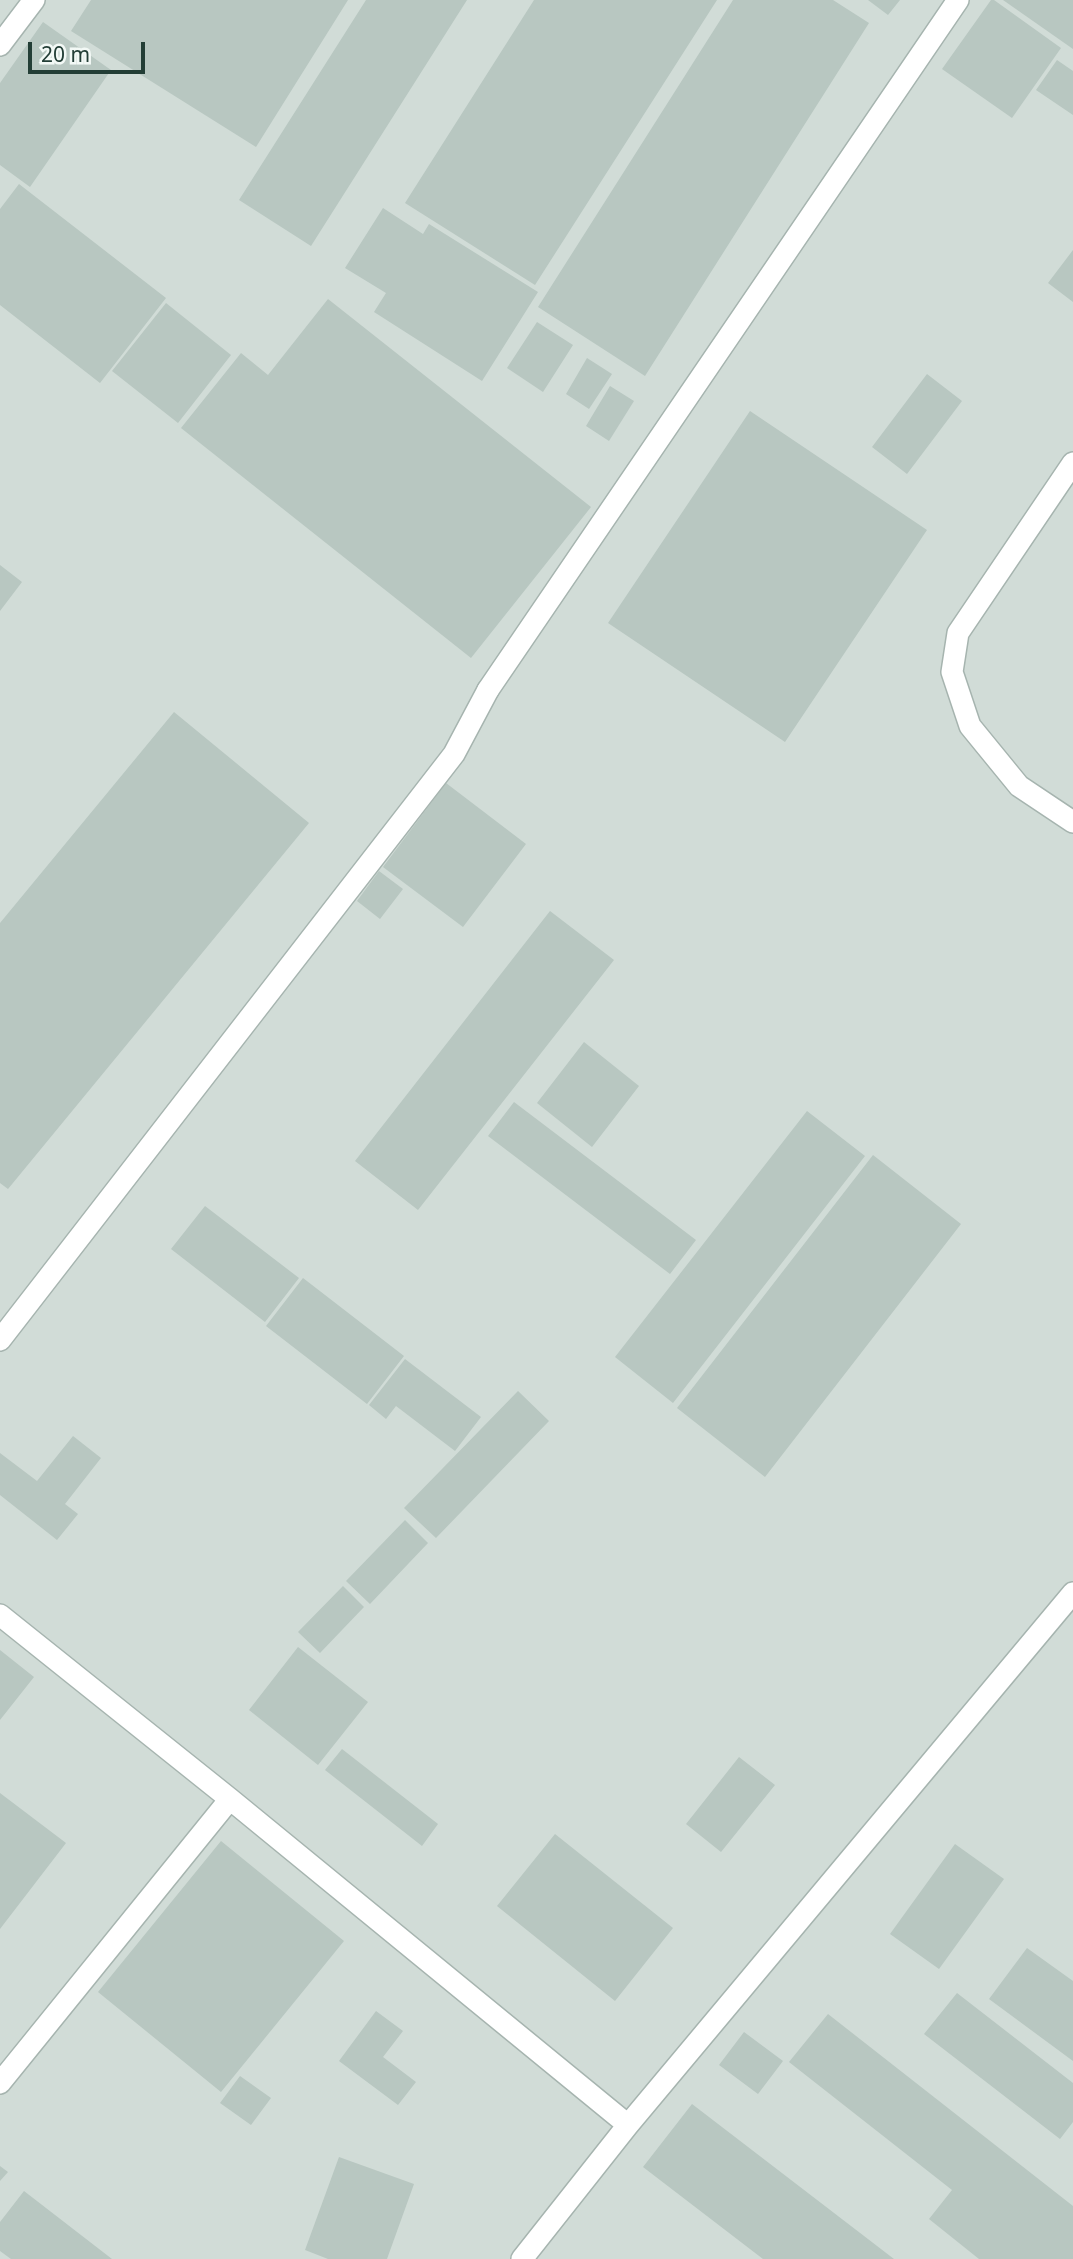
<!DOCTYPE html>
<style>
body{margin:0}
#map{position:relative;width:1073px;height:2259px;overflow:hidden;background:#e3ece8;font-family:"Noto Sans",sans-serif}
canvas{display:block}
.scale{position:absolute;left:28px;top:42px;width:117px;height:32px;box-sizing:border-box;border:4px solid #233e36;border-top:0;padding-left:9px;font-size:21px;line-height:24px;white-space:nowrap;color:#233e36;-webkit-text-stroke:5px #f3f9f6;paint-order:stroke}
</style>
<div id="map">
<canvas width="1073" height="2259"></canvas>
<div class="scale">20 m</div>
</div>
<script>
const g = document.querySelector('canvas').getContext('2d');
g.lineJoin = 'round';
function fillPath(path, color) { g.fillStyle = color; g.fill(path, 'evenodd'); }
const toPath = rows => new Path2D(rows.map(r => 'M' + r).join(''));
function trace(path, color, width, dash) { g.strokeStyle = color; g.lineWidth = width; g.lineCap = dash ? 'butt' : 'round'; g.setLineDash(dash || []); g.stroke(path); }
fillPath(toPath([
 [0,0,1073,0,1073,2259,0,2259]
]), '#d1dcd7');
fillPath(toPath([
 [91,0,348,0,256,147,71,31],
 [366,0,467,0,311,246,239,200],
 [534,0,717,0,535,285,405,203],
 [733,0,833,0,869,23,645,376,538,307],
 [868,0,900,0,888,15],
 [991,0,994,0,1061,48,1012,118,942,69],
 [1003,0,1073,0,1073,49],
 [43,22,111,70,30,187,0,165,0,83],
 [1057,60,1073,71,1073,115,1036,90],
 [19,184,166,298,100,383,0,305,0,209],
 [383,208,423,234,429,224,538,292,482,381,374,312,386,293,345,268],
 [1073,250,1073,302,1048,283],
 [328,299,591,507,471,658,181,428,241,353,268,375],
 [166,303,231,355,178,423,112,371],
 [537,322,573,345,543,392,507,368],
 [587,358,612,374,589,409,566,394],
 [927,374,962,401,907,474,872,447],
 [610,386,634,401,609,441,586,426],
 [750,411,927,530,785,742,608,623],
 [0,565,22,582,0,611],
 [174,712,309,823,8,1189,0,1183,0,923],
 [446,783,526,844,463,927,383,867],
 [379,871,403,889,380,919,357,901],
 [550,911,614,960,418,1210,355,1161],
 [584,1042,639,1086,592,1147,537,1103],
 [514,1102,696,1240,670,1274,488,1136],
 [807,1111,865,1156,673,1403,615,1357],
 [873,1155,961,1224,765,1477,677,1408],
 [205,1206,299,1278,265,1322,171,1249],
 [303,1278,404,1356,367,1404,266,1326],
 [405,1359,481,1417,455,1451,396,1406,386,1419,369,1405],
 [518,1391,549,1421,436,1538,404,1508],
 [73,1436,101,1458,65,1504,78,1514,57,1540,0,1495,0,1453,37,1481],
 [405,1520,428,1543,370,1604,346,1581],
 [343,1586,364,1607,320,1653,298,1632],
 [298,1647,368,1702,318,1765,249,1710],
 [0,1650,34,1677,0,1720],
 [342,1749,438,1824,422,1846,325,1770],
 [739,1757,775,1785,721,1852,686,1824],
 [0,1793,66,1843,0,1929],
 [555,1834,673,1928,615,2001,497,1906],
 [221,1841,344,1941,221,2092,98,1992],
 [955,1844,1004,1879,939,1969,890,1934],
 [1027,1948,1073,1981,1073,2061,989,1999],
 [957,1993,1073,2083,1073,2122,1060,2139,924,2034],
 [376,2011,403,2031,383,2057,416,2082,398,2105,339,2061],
 [828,2014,1073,2206,1073,2259,979,2259,929,2219,952,2190,789,2062],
 [744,2032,783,2061,758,2094,719,2065],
 [240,2076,271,2098,251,2125,220,2103],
 [692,2104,894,2259,763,2259,643,2167],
 [339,2157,414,2184,387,2259,328,2259,305,2250],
 [0,2166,8,2172,0,2181],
 [24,2191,112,2259,11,2259,0,2251,0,2222]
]), '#b8c7c1');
const lane = toPath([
 [0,45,34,0],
 [1073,463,958,633,952,672,970,726,1019,786,1073,822],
 [488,690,958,0]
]);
const street = toPath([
 [0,1340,454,754,488,690],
 [0,1615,230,1799,628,2125],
 [0,2083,230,1799],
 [522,2259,628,2125,1073,1593]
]);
trace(lane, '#a6b4af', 24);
trace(street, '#a6b4af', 24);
trace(lane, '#fff', 21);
trace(street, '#fff', 21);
</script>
